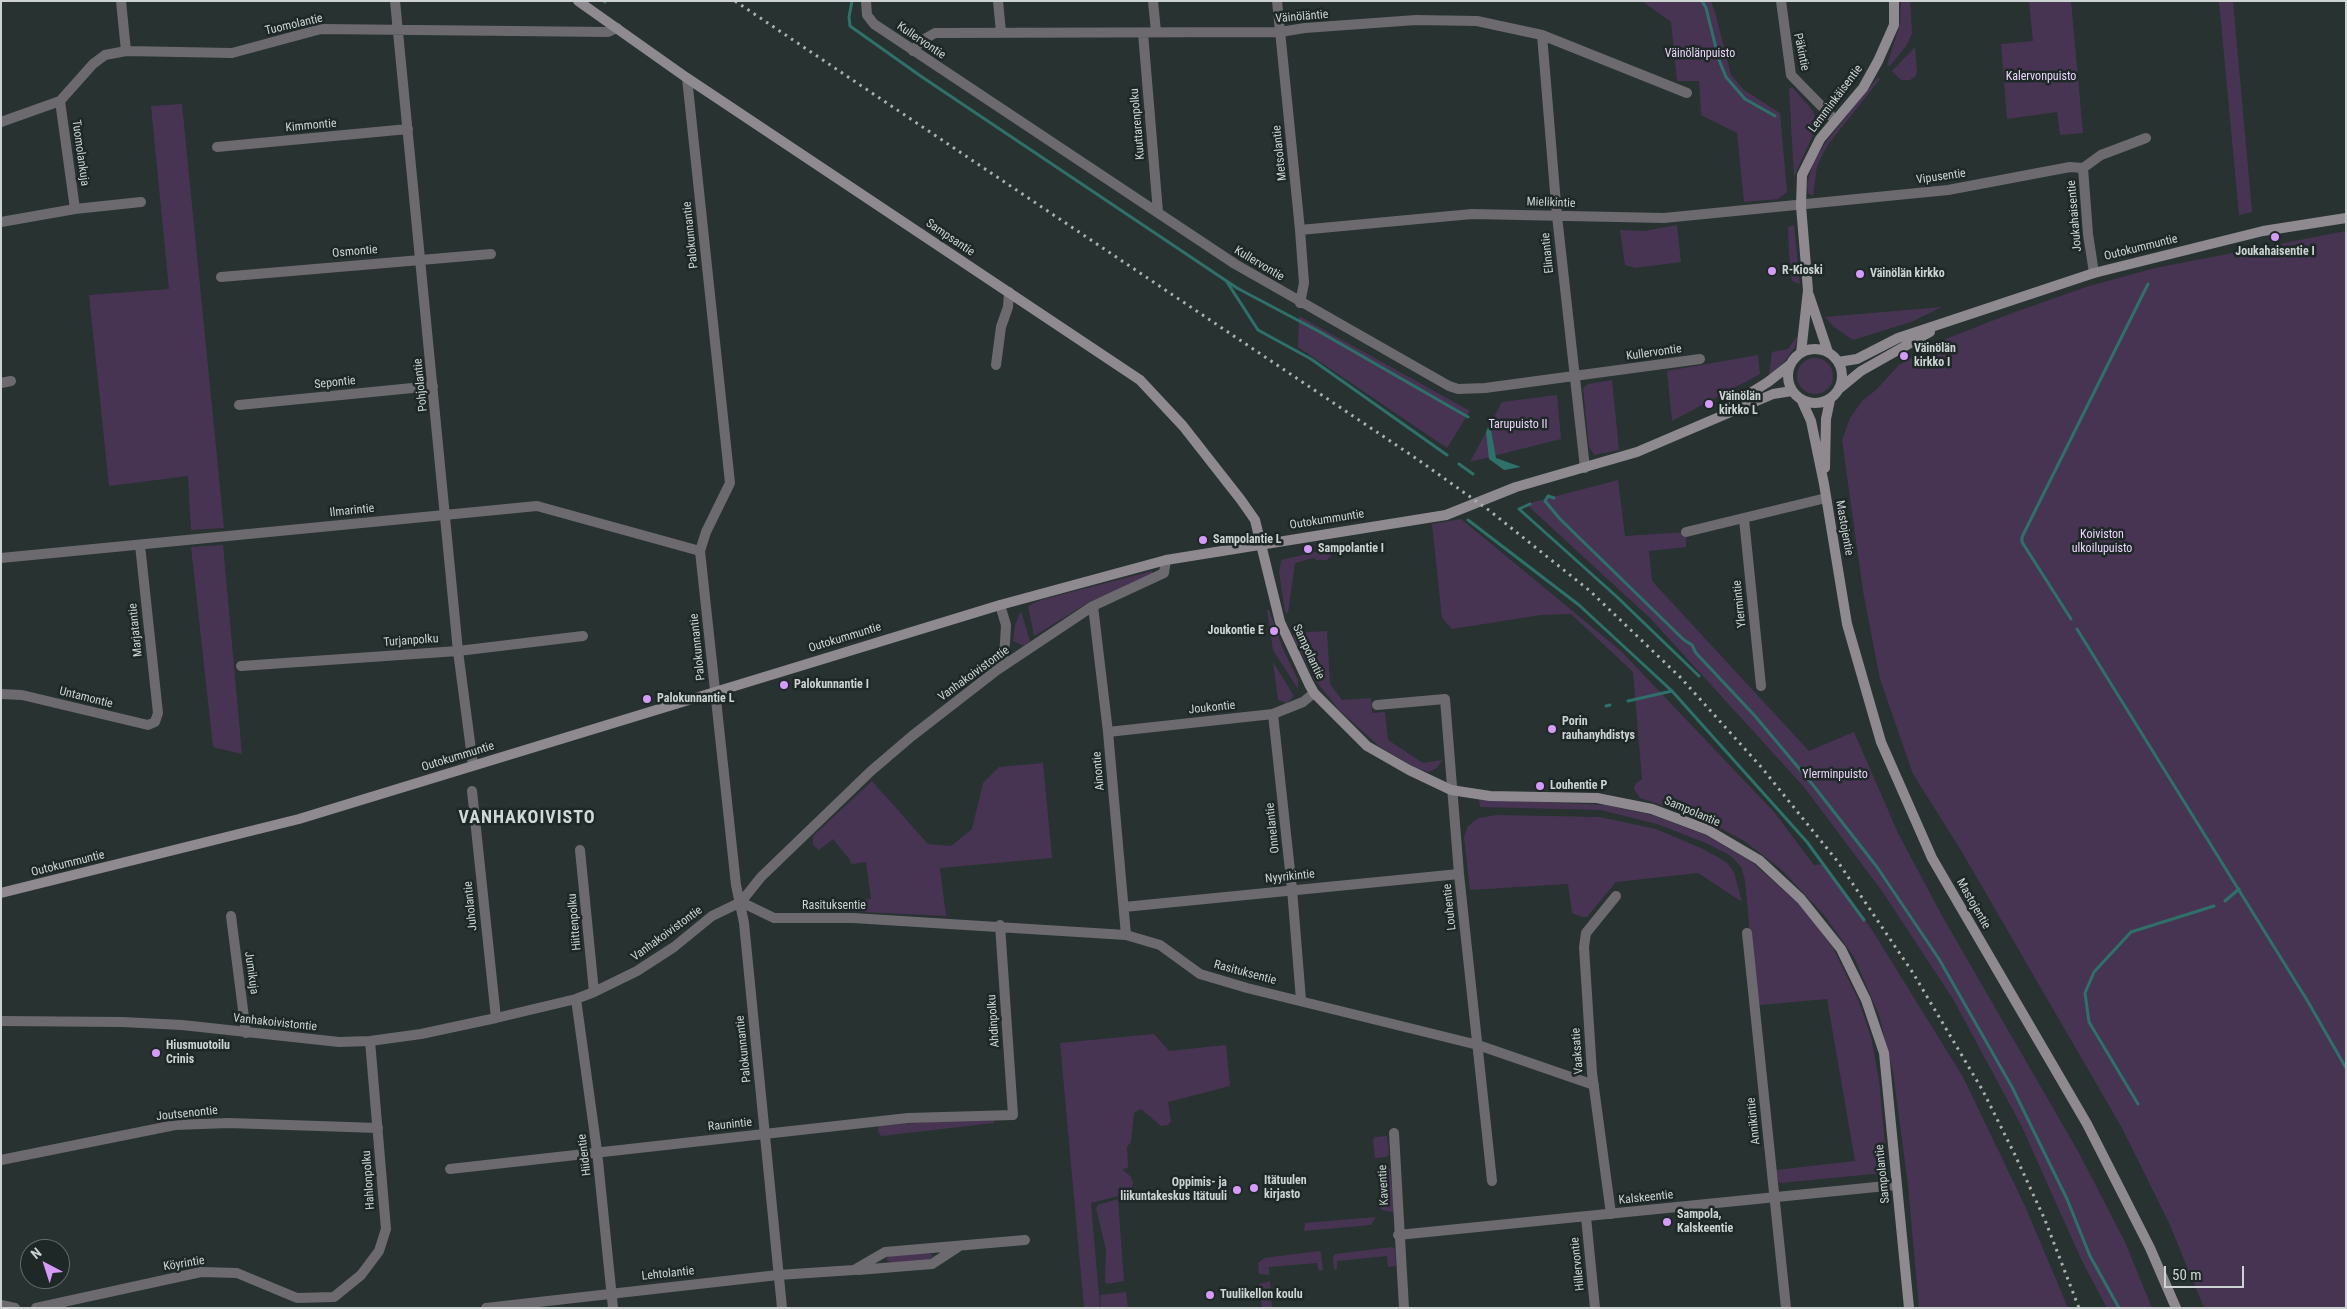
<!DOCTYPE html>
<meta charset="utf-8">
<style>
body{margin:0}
#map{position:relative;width:2347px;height:1309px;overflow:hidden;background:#283231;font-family:"Roboto Condensed",sans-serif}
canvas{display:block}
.frame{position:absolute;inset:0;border:2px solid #cdd3d2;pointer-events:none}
.north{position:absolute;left:20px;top:1239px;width:50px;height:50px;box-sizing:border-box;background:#1e2827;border:1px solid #646c6b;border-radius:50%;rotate:320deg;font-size:14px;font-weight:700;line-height:20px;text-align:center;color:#cdd3d2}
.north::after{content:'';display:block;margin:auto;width:18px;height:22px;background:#d69bf9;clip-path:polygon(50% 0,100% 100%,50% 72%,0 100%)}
.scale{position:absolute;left:2164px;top:1266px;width:80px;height:22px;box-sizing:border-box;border:2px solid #cdd3d2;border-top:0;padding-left:6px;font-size:15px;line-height:18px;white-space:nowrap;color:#cdd3d2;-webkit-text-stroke:4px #1e2827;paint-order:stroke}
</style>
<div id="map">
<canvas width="2347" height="1309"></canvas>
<div class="frame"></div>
<div class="north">N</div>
<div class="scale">50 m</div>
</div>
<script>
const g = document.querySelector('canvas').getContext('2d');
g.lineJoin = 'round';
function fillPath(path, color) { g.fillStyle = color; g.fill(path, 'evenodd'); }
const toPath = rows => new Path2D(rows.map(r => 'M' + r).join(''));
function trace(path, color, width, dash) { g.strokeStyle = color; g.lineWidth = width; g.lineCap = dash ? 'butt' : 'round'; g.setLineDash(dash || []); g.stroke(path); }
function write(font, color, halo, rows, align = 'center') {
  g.font = font + ' "Roboto Condensed",sans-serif'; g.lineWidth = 5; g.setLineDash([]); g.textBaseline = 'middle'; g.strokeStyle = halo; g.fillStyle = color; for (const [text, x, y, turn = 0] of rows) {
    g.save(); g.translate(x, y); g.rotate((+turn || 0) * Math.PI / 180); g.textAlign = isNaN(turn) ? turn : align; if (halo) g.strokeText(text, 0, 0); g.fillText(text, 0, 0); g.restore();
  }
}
fillPath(toPath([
 [1642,1,1711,1,1715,12,1731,75,1744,90,1780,113,1787,192,1778,199,1744,202,1737,133,1701,115,1699,81,1677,81,1671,22],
 [1901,1,1910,1,1912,33,1907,45,1890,66,1887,65,1900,24],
 [2029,1,2071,1,2083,133,2060,135,2057,112,2007,119,2001,44,2033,41],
 [2219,1,2233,1,2252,212,2239,215],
 [1915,47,1917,72,1915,77,1910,80,1901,80,1892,71],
 [1878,77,1880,79,1827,146,1817,166,1813,196,1808,193,1807,184,1813,163,1825,143],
 [1792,87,1813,111,1816,121,1812,137,1794,177,1789,89],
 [182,104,224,528,191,530,188,476,109,486,89,295,169,289,151,106],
 [1677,225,1681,262,1635,268,1625,265,1620,230,1644,231],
 [1794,225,1800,284,1792,281,1789,254,1788,227],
 [2346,231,2346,1308,2204,1308,2169,1223,2122,1128,1962,852,1913,774,1880,679,1863,591,1842,440,1850,418,1862,401,1876,390,1899,365,1943,340,2007,315,2086,287,2155,268],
 [1942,307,1911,322,1853,340,1834,327,1825,317],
 [1299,316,1470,411,1447,448,1298,347],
 [1798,335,1795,347,1784,362,1769,375,1772,352,1788,349],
 [1758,355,1760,374,1672,421,1667,371],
 '1797 376a18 18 0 1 1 36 0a18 18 0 1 1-36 0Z',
 [1612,380,1619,450,1594,455,1589,446,1583,388,1588,384],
 [1557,395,1561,439,1470,462,1502,402],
 [1618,480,1625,536,1686,532,1686,547,1649,551,1652,581,1809,751,1854,732,1898,833,1941,914,2079,1153,2125,1242,2152,1308,2107,1308,2082,1261,2022,1127,1953,999,1882,891,1804,787,1651,619,1526,504],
 [1461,519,1621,651,1774,812,1814,865,1824,864,1872,930,1963,1077,2025,1206,2068,1308,1919,1308,1908,1185,1893,1072,1879,1015,1854,957,1824,915,1781,869,1744,841,1704,819,1640,798,1634,789,1635,784,1642,779,1633,672,1571,614,1541,615,1452,629,1442,618,1432,524],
 [223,545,242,754,213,747,191,547],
 [1333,548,1334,552,1327,560,1316,560,1314,558,1295,563,1288,613,1285,612,1279,572,1281,560],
 [1152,571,1153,574,1091,601,1034,636,1028,606,1041,600],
 [1267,610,1269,610,1283,649,1298,680,1298,689,1273,650],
 [1021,611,1030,641,1024,646,1013,641,1015,625],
 [1327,631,1330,684,1342,700,1371,698,1372,713,1385,712,1388,740,1423,763,1442,760,1437,768,1429,772,1418,769,1380,747,1339,710,1315,680,1293,637,1294,633],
 [1273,662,1294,696,1287,703,1278,700],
 [1043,763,1052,858,940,868,946,916,843,911,843,908,852,901,871,899,866,862,851,864,850,860,833,839,819,850,813,845,813,836,872,781,928,844,951,846,972,829,983,783,999,767],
 [1479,799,1606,805,1656,816,1708,836,1753,863,1802,907,1833,948,1858,999,1871,1037,1879,1080,1887,1165,1883,1173,1780,1183,1778,1181,1776,1170,1855,1161,1827,999,1760,1005,1756,1000,1745,880,1741,867,1731,856,1706,843,1657,824,1601,810,1480,807],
 [1497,815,1600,817,1656,829,1705,850,1726,862,1734,872,1742,902,1698,873,1616,882,1587,917,1582,917,1572,913,1568,884,1470,890,1464,837,1468,826,1478,818],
 [1154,1034,1169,1051,1226,1045,1230,1086,1168,1102,1171,1121,1168,1125,1161,1126,1141,1109,1134,1113,1131,1142,1127,1147,1128,1168,1122,1169,1131,1177,1133,1183,1131,1191,1126,1194,1091,1203,1100,1308,1084,1308,1060,1043],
 [994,1120,994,1123,881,1136,878,1131,879,1126,941,1121],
 [1387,1136,1389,1154,1387,1157,1375,1158,1373,1140,1375,1137],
 [1387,1166,1390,1169,1395,1212,1381,1210,1377,1169],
 [1118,1199,1124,1281,1107,1284,1105,1281,1106,1250,1096,1208,1098,1205],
 [1376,1217,1371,1225,1304,1231,1305,1223],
 [1392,1247,1395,1249,1396,1266,1388,1267,1387,1256,1337,1261,1337,1269,1334,1270,1333,1257,1335,1254],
 [927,1251,933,1256,927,1261,891,1263,886,1259,890,1255],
 [1319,1251,1321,1253,1323,1270,1319,1271,1317,1263,1269,1267,1269,1275,1259,1274,1258,1263,1264,1258],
 [1270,1281,1272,1308,1262,1308,1259,1284],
 [1126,1292,1128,1308,1101,1308,1100,1295]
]), '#473453');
fillPath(toPath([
 [1488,427,1491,430,1496,458,1521,467,1504,470,1489,459,1486,432]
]), '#2e716a');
trace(toPath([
 [604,1,605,2],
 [852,1,849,17,850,26,922,77,1237,288,1320,332,1468,417],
 [1702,1,1706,8,1719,60,1726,77,1745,99,1775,116],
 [1227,282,1258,330,1311,359,1447,455],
 [1459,464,1473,474],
 [1554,498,1548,496,1545,501,1560,519,1684,640,1692,645,1696,653,1755,716,1813,785,1877,867,1939,959,2012,1087,2067,1199,2090,1256,2119,1308],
 [1530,504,1519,509,1616,596,1699,676],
 [1468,520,1579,605,1672,691,1807,842,1864,920],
 [2071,619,2022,542,2022,537,2148,284],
 [2077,629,2307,1000,2346,1068],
 [1628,701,1672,691],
 [1606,706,1610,705],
 [2225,901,2239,889],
 [2138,1104,2089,1022,2085,993,2094,972,2131,932,2214,906]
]), '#2e716a', 3);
trace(toPath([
 [121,1,126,51],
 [395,1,458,651,473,765],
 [866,1,867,15,874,24,1235,264,1449,386,1458,389,1485,388,1700,359],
 [998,1,1001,32],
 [1153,1,1156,32],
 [1277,1,1300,230,1304,283,1300,303],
 [1781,1,1791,75,1835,120],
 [1143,33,1158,212],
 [1542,35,1557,216,1585,468],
 [913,51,921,41,935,33,1280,32,1305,28,1416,20,1477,21,1542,35,1687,93],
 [687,78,730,483,706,532,700,551,736,885,744,923,782,1308],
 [60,101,75,209],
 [1,122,60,101,93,64,105,55,126,51,232,53,321,29,608,32,617,28],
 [217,147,408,129],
 [1,222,75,209,141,202],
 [1300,230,1472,214,1664,218,1948,190,2070,167,2083,168],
 [2094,273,2088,234,2083,168,2101,155,2146,138],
 [221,277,491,254],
 [996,365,1001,327,1008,307,1009,292],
 [1,383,11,381],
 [239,405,433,386],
 [1744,519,1761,686],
 [1686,532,1826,498],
 [1,558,537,506,700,551],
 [1093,606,1108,732,1126,935],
 [241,666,458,651,583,636],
 [997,669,1003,657,1005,643,1006,625,1000,605],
 [1,694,22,695,148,725,155,722,158,713,140,545],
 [1377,705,1445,699,1459,874,1492,1181],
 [1273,714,1292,889,1301,1000],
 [1108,732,1273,714,1303,702,1314,693],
 [472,791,496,1018],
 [580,850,594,992],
 [741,902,774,918,853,918,1126,935,1160,945,1200,974,1247,988,1478,1045,1594,1085],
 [1124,907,1459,874],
 [231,916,246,1033],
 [1747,933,1786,1308],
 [576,999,597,1151,613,1308],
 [1,1021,122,1022,182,1025,339,1042,370,1041,421,1034,496,1018,576,999,594,992,637,971,674,947,712,916,741,902,761,877,871,771,912,736,997,670,1093,606,1164,573,1166,560],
 [1394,1133,1404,1308],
 [1,1160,175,1125,229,1123,378,1128],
 [450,1169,908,1118,1013,1115,1000,925],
 [1611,1214,1592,1073,1584,947,1586,933,1616,896],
 [1586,1217,1595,1308],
 [1398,1235,1896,1185],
 [858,1270,932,1264,958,1247],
 [1,1305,15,1308],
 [36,1308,201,1272,237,1273,297,1298,334,1297,361,1275,379,1251,386,1229,370,1041],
 [486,1308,778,1275,854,1270,885,1252,1025,1240]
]), '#6c6a6e', 10);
trace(toPath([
 [578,1,687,78,1140,380,1183,426,1241,500,1255,520,1280,622,1309,684,1314,693,1367,746,1409,770,1451,790,1490,796,1597,798,1652,809,1708,830,1759,860,1801,899,1841,949,1866,1000,1884,1053,1909,1308],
 [1809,295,1828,352],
 '1788 376a27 27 0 1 1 54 0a27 27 0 1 1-54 0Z',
 [1801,353,1808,290,1801,206,1802,175,1820,139,1863,88,1878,61,1894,25,1894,1],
 [1838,362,1857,359,1898,338,2094,273,2263,231,2346,218],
 [1839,389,1861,371,1930,332],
 [1802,401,1811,421,1824,484,1847,624,1881,742,1932,858,2087,1124,2150,1248,2176,1308],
 [1725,409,1768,382,1791,364],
 [1825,468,1826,419,1830,400],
 [1,893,299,819,1000,605,1166,560,1446,515,1516,487,1637,452,1773,394,1792,391]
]), '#8e8a90', 10);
trace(toPath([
 [735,1,1417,459,1490,511,1590,591,1681,678,1762,768,1838,862,1913,973,1983,1091,2015,1155,2045,1220,2079,1308]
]), '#aab1b0', 3, [2.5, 5]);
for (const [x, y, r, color] of [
 [2275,237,5,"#d69bf9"],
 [1772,271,5,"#d69bf9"],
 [1860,274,5,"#d69bf9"],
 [1904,356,5,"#d69bf9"],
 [1709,404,5,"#d69bf9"],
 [1203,540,5,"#d69bf9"],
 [1308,549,5,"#d69bf9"],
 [1274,631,5,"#d69bf9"],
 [784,685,5,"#d69bf9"],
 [647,699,5,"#d69bf9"],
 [1552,729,5,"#d69bf9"],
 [1540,786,5,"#d69bf9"],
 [156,1053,5,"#d69bf9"],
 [1254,1188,5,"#d69bf9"],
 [1237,1190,5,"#d69bf9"],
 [1667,1222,5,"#d69bf9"],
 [1210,1295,5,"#d69bf9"]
]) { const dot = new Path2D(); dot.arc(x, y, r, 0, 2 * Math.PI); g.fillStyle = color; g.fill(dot); trace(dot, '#1e2827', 2); }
write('12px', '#cdd3d2', '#1e2827', [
 ["Väinöläntie",1302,17,-5],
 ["Tuomolantie",294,25,-13],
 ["Kullervontie",921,41,34],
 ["Päkintie",1801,52,78],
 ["Lemminkäisentie",1836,99,-53],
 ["Kuuttarenpolku",1138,124,-95],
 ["Kimmontie",311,126,-5],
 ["Tuomolankuja",80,153,82],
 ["Metsolantie",1280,153,-96],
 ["Vipusentie",1941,177,-8],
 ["Mielikintie",1551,203,2],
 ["Joukahaisentie",2075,216,-95],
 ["Palokunnantie",691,235,-96],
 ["Sampsantie",950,238,34],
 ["Outokummuntie",2141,248,-14],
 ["Osmontie",355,252,-5],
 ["Elinantie",1548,253,-96],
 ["Kullervontie",1259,264,31],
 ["Kullervontie",1654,353,-8],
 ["Sepontie",335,383,-6],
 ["Pohjolantie",421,385,-96],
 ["Ilmarintie",352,511,-6],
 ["Outokummuntie",1327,520,-9],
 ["Mastojentie",1844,528,80],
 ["Ylermintie",1740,604,-96],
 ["Marjatantie",136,630,-96],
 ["Outokummuntie",845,638,-17],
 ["Turjanpolku",411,641,-4],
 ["Palokunnantie",698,647,-96],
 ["Sampolantie",1308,652,65],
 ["Vanhakoivistontie",974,674,-36],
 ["Untamontie",86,698,14],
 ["Joukontie",1212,708,-6],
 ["Outokummuntie",458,757,-17],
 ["Ainontie",1099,771,-95],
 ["Sampolantie",1692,812,23],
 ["Onnelantie",1273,828,-96],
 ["Outokummuntie",68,864,-14],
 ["Nyyrikintie",1290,877,-6],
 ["Mastojentie",1973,904,60],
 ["Juholantie",471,906,-96],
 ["Rasituksentie",834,906],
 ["Louhentie",1450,907,-96],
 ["Hiittenpolku",575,922,-95],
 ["Vanhakoivistontie",667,934,-36],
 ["Jumikuja",251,973,82],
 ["Rasituksentie",1245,973,15],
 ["Ahdinpolku",994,1021,-94],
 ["Vanhakoivistontie",275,1023,6],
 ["Palokunnantie",744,1049,-96],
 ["Vaaksatie",1578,1051,-94],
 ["Joutsenontie",187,1114,-6],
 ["Annikintie",1754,1121,-96],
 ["Raunintie",730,1125,-6],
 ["Hiidentie",585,1155,-97],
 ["Sampolantie",1883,1174,-96],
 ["Hahlonpolku",369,1180,-94],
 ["Kaventie",1384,1185,-93],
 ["Kalskeentie",1646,1198,-6],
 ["Köyrintie",184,1264,-9],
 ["Hillervontie",1578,1264,-96],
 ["Lehtolantie",668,1274,-6]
]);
write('12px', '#edd5fd', '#1e2827', [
 ["Väinölänpuisto",1700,54],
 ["Kalervonpuisto",2041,77],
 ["Tarupuisto II",1518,425],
 ["Koiviston",2102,535],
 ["ulkoilupuisto",2102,549],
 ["Ylerminpuisto",1835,775]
]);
write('bold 12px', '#cdd3d2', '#1e2827', [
 ["Joukahaisentie I",2275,252,"center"],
 ["R-Kioski",1782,271],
 ["Väinölän kirkko",1870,274],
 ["Väinölän",1914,349],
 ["kirkko I",1914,363],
 ["Väinölän",1719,397],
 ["kirkko L",1719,411],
 ["Sampolantie L",1213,540],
 ["Sampolantie I",1318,549],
 ["Joukontie E",1264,631,"right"],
 ["Palokunnantie I",794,685],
 ["Palokunnantie L",657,699],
 ["Porin",1562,722],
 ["rauhanyhdistys",1562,736],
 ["Louhentie P",1550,786],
 ["Hiusmuotoilu",166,1046],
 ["Crinis",166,1060],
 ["Itätuulen",1264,1181],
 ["kirjasto",1264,1195],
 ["Oppimis- ja",1227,1183,"right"],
 ["liikuntakeskus Itätuuli",1227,1197,"right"],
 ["Sampola,",1677,1215],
 ["Kalskeentie",1677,1229],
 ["Tuulikellon koulu",1220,1295]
], 'left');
g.letterSpacing = '1px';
write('bold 18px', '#cddad8', '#1e2827', [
 ["VANHAKOIVISTO",527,818]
]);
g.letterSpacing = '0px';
</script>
